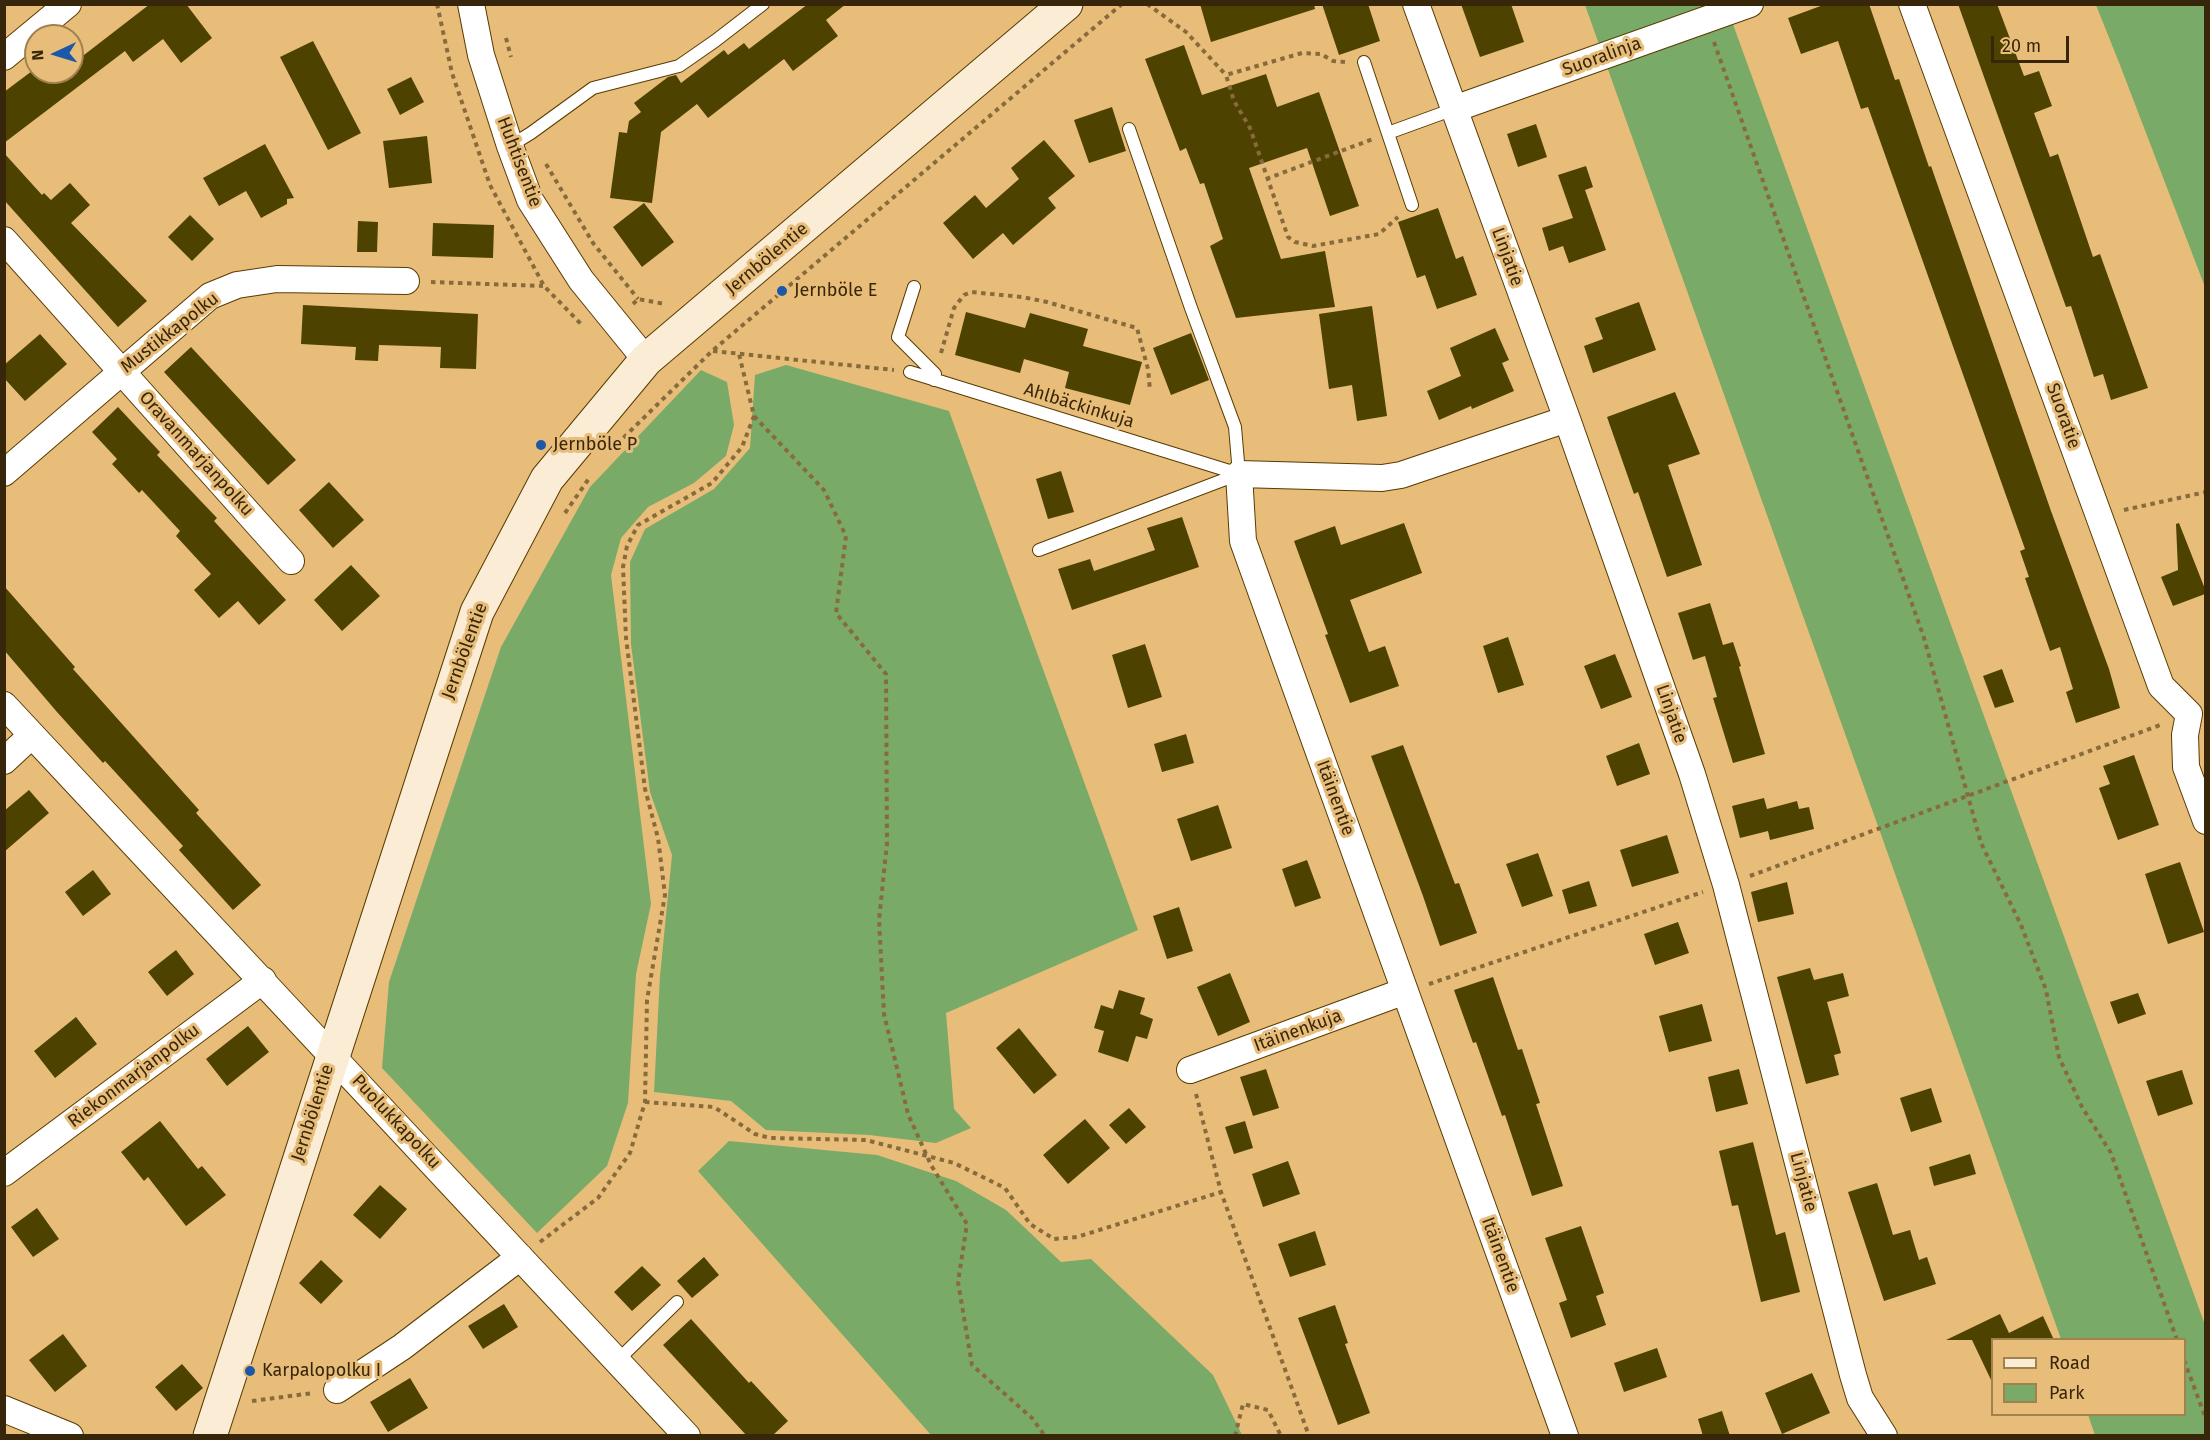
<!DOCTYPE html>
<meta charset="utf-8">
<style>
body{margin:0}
#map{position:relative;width:2210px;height:1440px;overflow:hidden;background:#e8bd7a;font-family:"Fira Sans",sans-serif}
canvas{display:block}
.frame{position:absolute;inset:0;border:6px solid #372609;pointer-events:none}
.legend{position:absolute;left:1991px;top:1338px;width:195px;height:78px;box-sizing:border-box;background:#e8bd7a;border:2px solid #a1814d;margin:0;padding:8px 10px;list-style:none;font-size:18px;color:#372609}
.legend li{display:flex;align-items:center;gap:12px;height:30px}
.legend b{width:30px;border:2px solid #a1814d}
.north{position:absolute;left:24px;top:24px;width:60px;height:60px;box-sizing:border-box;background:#e8bd7a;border:2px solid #a1814d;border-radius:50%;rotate:266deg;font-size:16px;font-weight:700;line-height:24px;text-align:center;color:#372609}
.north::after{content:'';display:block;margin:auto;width:21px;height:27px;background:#1c57a8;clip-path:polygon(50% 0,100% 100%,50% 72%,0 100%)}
.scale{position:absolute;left:1991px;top:36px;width:78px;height:27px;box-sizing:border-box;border:3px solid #372609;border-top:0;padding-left:8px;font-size:18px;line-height:21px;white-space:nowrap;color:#372609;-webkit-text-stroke:4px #e8bd7a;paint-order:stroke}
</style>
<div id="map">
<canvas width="2210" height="1440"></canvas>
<div class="frame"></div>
<ul class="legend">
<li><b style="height:8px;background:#faecd5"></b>Road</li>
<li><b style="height:16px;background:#79aa67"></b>Park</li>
</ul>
<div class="north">N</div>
<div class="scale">20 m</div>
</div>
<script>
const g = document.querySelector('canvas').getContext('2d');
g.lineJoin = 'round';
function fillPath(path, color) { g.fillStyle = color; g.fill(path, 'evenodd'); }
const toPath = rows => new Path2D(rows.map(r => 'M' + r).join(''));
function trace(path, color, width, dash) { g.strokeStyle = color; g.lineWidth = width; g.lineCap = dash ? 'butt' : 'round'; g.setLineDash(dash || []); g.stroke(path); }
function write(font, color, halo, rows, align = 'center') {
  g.font = font + ' "Fira Sans",sans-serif'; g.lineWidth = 6; g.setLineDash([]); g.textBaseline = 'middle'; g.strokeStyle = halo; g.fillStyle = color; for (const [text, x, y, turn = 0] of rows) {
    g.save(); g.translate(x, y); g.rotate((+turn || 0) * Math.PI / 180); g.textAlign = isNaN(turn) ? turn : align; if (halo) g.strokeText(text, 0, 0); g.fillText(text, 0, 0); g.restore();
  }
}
fillPath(toPath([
 [1585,5,1726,5,2205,1325,2205,1435,2095,1435,2088,1415,2184,1414,2184,1340,2061,1339],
 [2096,5,2205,5,2205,287,2120,65],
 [786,365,949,411,1138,930,946,1013,954,1109,971,1128,936,1143,869,1135,766,1130,731,1101,654,1092,660,976,672,855,650,792,631,644,630,562,645,529,714,489,750,448,755,375],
 [701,370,727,382,734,425,726,456,694,483,648,507,621,538,611,575,651,904,636,974,628,1103,607,1166,537,1233,382,1068,389,982,501,647,590,487],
 [729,1141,877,1155,956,1181,1006,1210,1061,1262,1091,1259,1213,1375,1242,1435,931,1435,698,1171]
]), '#79aa67');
fillPath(toPath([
 [150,4,186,4,212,38,181,63,163,39,133,62,125,51,4,143,4,92,36,68,36,72,72,72,72,40,84,55],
 [808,4,846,4,826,20,838,36,793,71,784,59,708,118,697,104,661,132,652,203,610,198,619,132,627,133,629,121,641,112,634,103,668,77,676,75,681,83,724,50,728,55,744,43,749,49],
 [1200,4,1314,4,1315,9,1211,42],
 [1322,4,1368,4,1380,41,1339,55],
 [1461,4,1511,4,1524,42,1480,57],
 [1826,4,1869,4,1895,80,1899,79,1929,167,1931,166,2051,511,2109,669,2120,708,2076,723,2066,692,2073,689,2060,647,2050,651,2025,578,2029,577,2020,551,2025,549,1868,107,1861,109,1838,41,1801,54,1788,18],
 [1958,4,1997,4,2024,76,2039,71,2052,106,2034,113,2050,157,2058,154,2093,257,2100,254,2148,388,2111,400,2103,374,2094,377,2071,306,2066,307],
 [313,41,361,133,328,150,280,57],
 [1184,45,1202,95,1266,74,1277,107,1319,92,1359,206,1330,216,1307,148,1249,168,1281,259,1325,251,1335,307,1236,318,1210,246,1223,239,1204,183,1200,184,1186,148,1180,151,1145,59],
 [411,77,424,102,400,115,387,89],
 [1112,107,1126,151,1089,163,1074,120],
 [1536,124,1547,157,1518,167,1507,134],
 [427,136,432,183,389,188,383,141],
 [1044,140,1075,176,1048,198,1056,208,1013,245,1003,233,973,259,943,223,975,195,986,208,1019,179,1011,168],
 [265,144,294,198,287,199,287,204,261,218,246,191,219,206,203,178],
 [4,153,42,195,44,193,51,200,70,183,90,205,71,223,147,301,118,327,4,200],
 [1586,166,1593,187,1585,190,1606,250,1569,263,1563,246,1549,251,1542,228,1573,218,1558,175],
 [644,203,674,242,642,267,613,227],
 [1438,208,1456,259,1463,256,1477,295,1437,309,1425,275,1417,278,1398,222],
 [190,215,214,239,192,261,168,237],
 [358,221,378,222,377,252,357,252],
 [433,223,494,225,493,258,432,256],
 [1639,302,1656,350,1593,373,1584,346,1603,339,1595,318],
 [303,305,478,314,476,369,440,368,441,347,379,345,378,361,355,360,356,347,301,344],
 [1372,306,1387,416,1357,421,1352,385,1329,389,1319,314],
 [966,312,1025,328,1030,313,1088,329,1083,346,1142,362,1130,405,1065,388,1069,372,1024,359,1020,373,955,355],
 [1495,328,1509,360,1502,363,1514,391,1472,409,1471,406,1439,420,1427,391,1461,376,1450,348],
 [1191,333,1209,380,1171,395,1153,348],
 [40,334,67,364,25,401,4,378,4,365],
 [191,347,296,460,268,485,164,372],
 [1675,392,1700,454,1668,465,1702,565,1667,577,1638,492,1634,494,1607,417],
 [118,407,160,452,157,455,217,518,214,521,286,600,259,625,238,601,219,618,194,590,211,574,176,536,180,531,142,490,139,493,112,464,117,459,92,432],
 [1061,471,1074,512,1048,519,1036,479],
 [329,482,364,520,333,548,299,510],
 [1182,517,1199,567,1072,610,1058,569,1090,559,1094,571,1155,550,1147,528],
 [1404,523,1422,573,1350,600,1369,652,1385,646,1399,686,1350,703,1325,635,1328,634,1294,541,1335,526,1341,545],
 [2179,523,2205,589,2205,594,2173,606,2161,577,2178,570,2176,524],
 [351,565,380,596,342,631,314,600],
 [4,586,75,667,73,669,199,810,196,813,261,885,233,910,179,850,183,846,105,761,103,763,57,712,4,650],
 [1710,603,1723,645,1733,642,1741,666,1739,667,1765,754,1733,763,1713,698,1717,697,1705,656,1693,660,1678,613],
 [1508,637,1524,685,1498,693,1483,646],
 [1145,644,1162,697,1128,708,1112,655],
 [1615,654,1632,697,1601,709,1584,666],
 [2002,669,2014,702,1995,708,1983,676],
 [1186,734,1194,763,1162,772,1154,744],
 [1639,743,1650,774,1617,786,1606,756],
 [1403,745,1455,884,1459,883,1477,933,1440,946,1423,896,1371,756],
 [2134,755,2159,825,2118,840,2099,788,2110,784,2103,766],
 [29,790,49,813,4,852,4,811],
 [1764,798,1767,809,1797,801,1799,809,1809,807,1814,829,1770,840,1768,831,1740,838,1732,806],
 [1218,805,1232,848,1191,861,1177,819],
 [1667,835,1679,873,1632,887,1620,850],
 [1538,853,1553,896,1522,907,1506,864],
 [1307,860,1321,898,1295,907,1282,869],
 [2180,862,2204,932,2168,944,2145,874],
 [93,870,111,894,83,916,65,892],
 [1589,881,1597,906,1569,914,1562,890],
 [1787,882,1794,914,1758,922,1751,892],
 [1179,907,1193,951,1167,959,1153,916],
 [1678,922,1689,953,1655,965,1644,934],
 [176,950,194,974,167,996,148,972],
 [1810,968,1814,980,1843,973,1849,996,1827,1002,1841,1053,1834,1055,1839,1075,1806,1084,1777,977],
 [1230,973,1250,1022,1218,1036,1197,987],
 [1493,977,1518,1050,1522,1049,1540,1103,1536,1104,1563,1186,1532,1196,1505,1115,1502,1116,1476,1042,1473,1043,1454,990],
 [1119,990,1145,998,1140,1014,1153,1019,1147,1039,1136,1036,1128,1062,1098,1052,1104,1031,1094,1028,1101,1005,1113,1009],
 [2138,993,2146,1014,2118,1024,2110,1002],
 [1702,1004,1712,1041,1669,1052,1659,1016],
 [76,1017,97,1044,55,1078,34,1051],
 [248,1026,269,1052,227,1086,206,1059],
 [1019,1028,1057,1075,1034,1094,996,1048],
 [1266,1069,1279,1108,1253,1116,1240,1077],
 [1739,1069,1748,1104,1716,1112,1708,1077],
 [2182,1070,2193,1104,2158,1116,2146,1081],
 [1931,1088,1942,1122,1911,1132,1900,1098],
 [1129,1108,1146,1127,1126,1144,1109,1125],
 [1085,1119,1110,1148,1068,1184,1043,1155],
 [160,1121,198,1169,202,1166,226,1195,186,1226,148,1177,144,1181,121,1152],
 [1245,1121,1253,1148,1234,1154,1225,1127],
 [1753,1142,1776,1235,1785,1232,1800,1292,1761,1302,1738,1205,1732,1206,1719,1151],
 [1970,1154,1976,1174,1934,1186,1929,1167],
 [1288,1161,1300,1194,1263,1207,1252,1174],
 [1877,1183,1893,1235,1910,1230,1919,1260,1927,1257,1936,1284,1884,1301,1848,1192],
 [380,1185,407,1209,380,1239,353,1215],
 [37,1208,59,1239,33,1257,11,1227],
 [1581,1226,1604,1293,1596,1296,1606,1325,1571,1338,1559,1303,1567,1300,1545,1238],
 [1315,1231,1326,1265,1290,1277,1278,1244],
 [704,1257,719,1275,692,1298,677,1281],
 [321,1260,343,1281,321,1304,299,1283],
 [642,1266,661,1285,632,1311,614,1292],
 [504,1304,518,1327,483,1349,468,1326],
 [1335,1305,1348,1343,1345,1344,1370,1413,1338,1425,1298,1318],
 [2000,1314,2009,1333,2043,1316,2054,1340,1992,1340,1992,1382,1972,1340,1946,1340],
 [691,1319,749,1383,751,1381,788,1421,772,1436,747,1436,663,1345],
 [63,1334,87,1366,55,1392,29,1360],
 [1657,1348,1667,1377,1624,1392,1614,1363],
 [182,1364,203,1388,176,1411,155,1387],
 [1812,1373,1830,1413,1782,1434,1765,1393],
 [410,1378,428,1408,388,1432,370,1402],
 [1722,1411,1730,1436,1703,1436,1698,1419]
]), '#4e4200');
const lane = toPath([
 [1364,62,1412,205],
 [1129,129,1191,308,1235,427,1239,474],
 [1388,133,1454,109],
 [510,146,531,133,593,88,679,66,715,41,763,4],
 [914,287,898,337,935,374,934,380],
 [910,372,1239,474],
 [1039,550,1239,474],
 [617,1361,677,1302]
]);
const street = toPath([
 [471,4,481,55,510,146,530,200,581,280,646,360],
 [1416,4,1567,419,1692,774,1726,885,1853,1375,1860,1398,1884,1436],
 [1912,4,2161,686,2189,714,2185,735,2186,767,2206,821],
 [4,57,68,4],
 [1454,109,1750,4],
 [4,240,291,561],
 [4,473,210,296,237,285,277,279,406,281],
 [4,705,687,1436],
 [4,761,32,735],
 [1190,1070,1405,991],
 [4,1173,263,980],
 [337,1390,402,1347,520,1257],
 [4,1409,70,1436],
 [1565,1436,1243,541,1239,474,1382,478,1401,475,1567,419]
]);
const secondary = toPath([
 [210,1436,477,612,547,479,646,360,1066,4]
]);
trace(lane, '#583b00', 14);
trace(street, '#583b00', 28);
trace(secondary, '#583b00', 35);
trace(toPath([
 [437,4,452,73,490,185,544,286,582,325],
 [1147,4,1186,32,1226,75],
 [506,38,511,57],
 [1714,42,1924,638,1981,843,2021,925,2046,990,2059,1057,2082,1107,2111,1153,2177,1340],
 [1345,62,1333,61,1321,54,1302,53,1226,75,1234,101,1250,128,1288,237,1295,242,1313,246,1379,234,1398,217],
 [546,164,593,243,638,299],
 [1266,179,1373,139],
 [431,282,543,286],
 [633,304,638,299,665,304],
 [713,351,894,370],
 [941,353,954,308,964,295,971,292,1022,297,1047,302,1137,328,1148,369,1150,390],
 [754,416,824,490,846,536,836,613,886,674,887,843,879,920,884,1014,908,1114,931,1165,967,1224,958,1282,972,1365,1032,1418,1045,1436],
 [617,444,712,351,1122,4],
 [2124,510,2206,492],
 [565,513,590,477],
 [1750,876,2163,724],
 [1429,984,1703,892],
 [1196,1094,1221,1192,1309,1436],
 [645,1102,714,1107,755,1134,770,1138,866,1140,954,1163,1005,1188,1030,1224,1054,1239,1077,1237,1221,1192],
 [540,1242,598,1198,630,1153,645,1102,647,1000,665,895,658,838,645,789,626,638,623,567,627,546,638,525,712,483,742,447,754,416,739,354],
 [2184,1360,2206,1419],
 [252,1401,313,1393],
 [1235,1436,1243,1404,1268,1410,1281,1436]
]), '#886b3d', 4, [4.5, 4.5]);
trace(lane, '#fff', 12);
trace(street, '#fff', 26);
trace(secondary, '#faecd5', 33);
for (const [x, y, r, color] of [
 [782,291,6,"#1c57a8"],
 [541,445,6,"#1c57a8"],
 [250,1371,6,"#1c57a8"]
]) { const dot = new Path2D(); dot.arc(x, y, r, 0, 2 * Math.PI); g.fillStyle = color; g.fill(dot); trace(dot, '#e8bd7a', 2); }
write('18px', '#372609', '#e8bd7a', [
 ["Suoralinja",1602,57,-20],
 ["Huhtisentie",519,162,69],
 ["Linjatie",1507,257,70],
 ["Jernbölentie",767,259,-40],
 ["Mustikkapolku",170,333,-38],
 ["Ahlbäckinkuja",1079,406,17],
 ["Suoratie",2063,416,70],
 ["Oravanmarjanpolku",196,454,48],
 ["Jernbölentie",465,651,-70],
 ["Linjatie",1671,714,71],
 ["Itäinentie",1335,798,70],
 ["Itäinenkuja",1298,1031,-20],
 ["Riekonmarjanpolku",134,1076,-37],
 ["Jernbölentie",313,1113,-72],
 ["Puolukkapolku",396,1122,47],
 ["Linjatie",1803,1182,75],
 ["Itäinentie",1500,1255,70]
]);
write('18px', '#372609', '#e8bd7a', [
 ["Jernböle E",794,291],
 ["Jernböle P",553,445],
 ["Karpalopolku I",262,1371]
], 'left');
</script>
